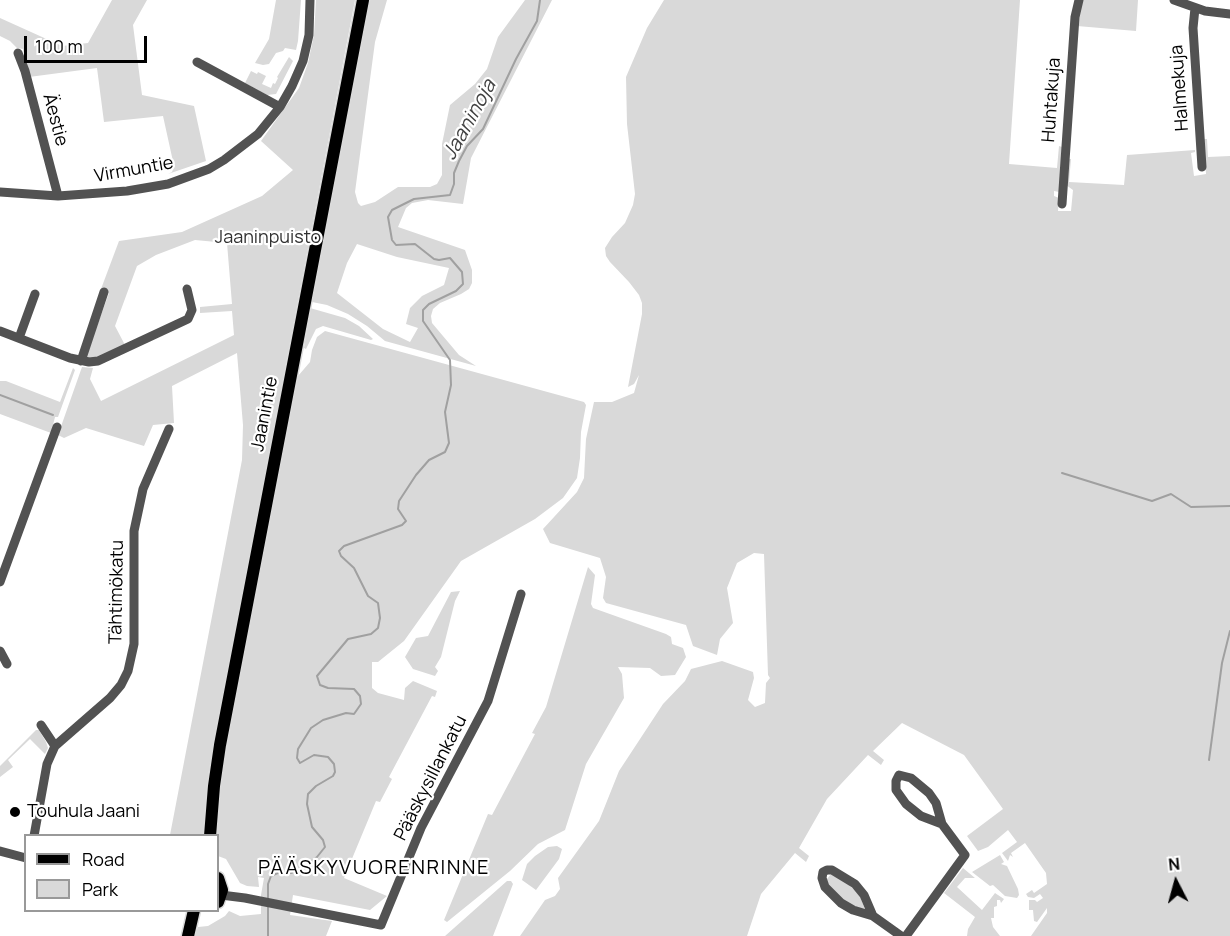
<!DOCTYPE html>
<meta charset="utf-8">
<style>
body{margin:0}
#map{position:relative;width:1230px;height:936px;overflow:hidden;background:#fff;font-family:Manrope,sans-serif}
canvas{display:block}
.legend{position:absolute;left:24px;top:834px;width:195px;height:78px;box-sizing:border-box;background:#fff;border:2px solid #999;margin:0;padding:8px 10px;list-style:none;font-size:18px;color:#000}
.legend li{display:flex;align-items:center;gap:12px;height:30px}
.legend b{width:30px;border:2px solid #999}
.north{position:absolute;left:1146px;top:852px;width:60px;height:60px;-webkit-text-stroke:4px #fff;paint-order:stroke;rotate:354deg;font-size:16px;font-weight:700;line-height:24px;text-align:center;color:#000}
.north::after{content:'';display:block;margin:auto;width:21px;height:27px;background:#000;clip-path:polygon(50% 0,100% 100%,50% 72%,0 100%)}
.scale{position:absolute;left:24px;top:36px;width:123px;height:27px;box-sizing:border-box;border:3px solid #000;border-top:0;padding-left:8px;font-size:18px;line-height:21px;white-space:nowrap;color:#000;-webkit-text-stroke:4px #fff;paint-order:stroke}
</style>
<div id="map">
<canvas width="1230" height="936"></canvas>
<ul class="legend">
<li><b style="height:8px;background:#000"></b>Road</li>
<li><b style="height:16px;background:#d9d9d9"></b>Park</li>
</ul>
<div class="north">N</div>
<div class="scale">100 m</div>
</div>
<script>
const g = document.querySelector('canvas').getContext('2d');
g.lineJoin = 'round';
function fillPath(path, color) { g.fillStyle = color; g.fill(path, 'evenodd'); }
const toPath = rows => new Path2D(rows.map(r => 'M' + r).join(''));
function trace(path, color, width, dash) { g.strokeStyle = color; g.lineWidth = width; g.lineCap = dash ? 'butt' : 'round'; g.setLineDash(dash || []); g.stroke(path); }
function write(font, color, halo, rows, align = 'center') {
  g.font = font + ' Manrope,sans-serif'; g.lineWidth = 4.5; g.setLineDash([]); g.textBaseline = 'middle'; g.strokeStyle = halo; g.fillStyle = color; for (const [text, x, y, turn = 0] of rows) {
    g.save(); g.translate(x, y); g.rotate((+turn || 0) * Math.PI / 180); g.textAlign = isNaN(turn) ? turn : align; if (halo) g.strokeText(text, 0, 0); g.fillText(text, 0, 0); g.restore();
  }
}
fillPath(toPath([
 [112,0,147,0,133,25,142,95,194,106,206,161,168,174,172,172,174,166,163,116,104,122,97,68,29,77,23,49,17,48,10,41,0,36,0,18,62,46,88,43],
 [276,0,301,0,298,41,296,50,285,48,283,51,276,53,269,64,263,65,255,63,269,39],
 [316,0,355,0,209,770,203,835,170,835,242,460,243,425,237,353,172,386,174,423,153,425,144,446,86,428,64,438,58,435,82,367,93,368,90,379,101,401,234,335,232,311,200,313,200,307,232,304,227,243,195,240,156,255,137,266,115,326,125,345,98,359,85,359,109,293,101,289,119,241,182,232,262,196,293,170,261,141,299,88,308,63,314,35],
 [369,0,387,0,375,42,355,192,358,203,361,206,375,202,398,187,430,187,437,184,442,175,442,144,450,105,475,84,487,69,498,37,525,0,552,0,471,158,463,204,428,200,412,203,406,208,398,227,465,250,472,270,472,283,469,289,461,294,440,303,433,309,431,316,432,323,459,355,476,366,385,341,367,326,348,314,327,305,312,302],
 [357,244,397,257,449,268,444,285,422,296,410,308,406,324,418,328,410,342,383,329,337,293,347,263],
 [664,0,1020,0,1009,164,1057,168,1059,146,1062,147,1059,192,1054,191,1054,196,1059,198,1058,211,1071,211,1073,190,1066,185,1068,159,1071,159,1069,182,1124,185,1127,155,1195,150,1195,152,1191,153,1194,176,1206,174,1204,139,1207,139,1208,157,1230,156,1230,936,1031,936,1047,913,1047,908,1037,922,1034,921,1033,910,1029,910,1029,900,1035,900,1037,902,1043,898,1040,894,1034,898,1028,897,1026,894,1032,890,1034,893,1047,884,1046,873,1025,843,1011,853,1013,857,1010,855,1008,861,1002,853,1017,842,1008,830,988,847,978,851,967,836,1003,809,964,755,902,723,873,751,884,760,881,765,868,755,827,799,799,848,809,856,806,862,795,853,761,894,747,936,520,936,545,900,555,896,560,889,558,878,599,821,619,771,663,704,685,681,691,669,722,661,753,672,754,678,748,700,755,707,765,703,766,683,770,678,768,675,764,554,754,553,737,563,727,588,733,623,720,639,717,655,693,646,686,625,606,603,603,598,606,577,600,558,550,543,543,529,577,492,584,478,586,439,594,402,612,402,634,393,639,375,634,384,628,387,642,314,642,303,639,295,629,282,610,262,606,256,605,248,612,237,625,223,633,205,635,194,627,124,626,77,647,28],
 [1082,0,1138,0,1136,31,1077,26],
 [289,57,293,61,276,94,267,95,245,83,251,71,257,74,258,72,266,76,262,84,271,88,273,83,275,84,278,78,277,77],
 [310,308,345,318,359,326,373,339,371,340,323,326,316,329,306,349,304,348],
 [325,331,584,402,586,405,581,432,580,458,577,478,563,498,535,519,461,561,404,641,378,662,372,662,372,688,378,693,404,700,405,688,413,681,437,691,435,697,432,696,389,777,392,779,380,802,376,801,344,878,387,896,370,910,293,895,290,915,332,921,326,936,194,936,198,927,208,926,225,916,229,911,240,916,261,914,261,895,264,878,258,877,259,887,247,886,240,883,226,859,218,856,218,836,215,835,218,790,262,556,298,376,310,362,312,350,317,337],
 [73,368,75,370,58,417,55,417,51,433,0,414,0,381,6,381,60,402],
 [588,567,595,575,591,604,593,608,666,634,671,637,672,644,683,648,686,657,675,675,661,676,650,668,618,667,622,674,624,698,586,764,565,830,538,844,510,871,447,922,444,920,488,814,492,815,535,734,532,733,546,707],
 [460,591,455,601,441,657,435,667,438,671,435,676,413,669,405,657,416,638,428,636,451,592],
 [36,730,39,730,46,742,48,748,45,754,30,739,8,760,13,767,0,777,0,766],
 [557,846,562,849,559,859,536,890,522,880,527,864,535,856,548,847],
 [1000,855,1004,862,1001,864,1007,866,1018,889,1019,895,1017,898,1005,896,993,885,990,886,972,872],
 [963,868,975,878,965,878,957,887,982,910,995,893,1004,899,1001,903,1000,900,997,900,997,906,994,907,994,918,991,918,993,927,1000,936,967,936,968,929,975,917,944,893],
 [832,873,839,876,859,894,865,909,850,906,829,887,826,880],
 [507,881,511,881,513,884,493,936,445,936]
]), '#d9d9d9');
trace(toPath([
 [0,395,53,415],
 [1062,473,1152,501,1171,494,1191,507,1230,506],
 [1209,760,1222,663,1230,631],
 [268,900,268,884,271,876,280,872,291,873,300,870,317,857,325,847,323,840,312,827,307,804,308,794,316,786,333,776,335,772,334,764,328,757,314,755,300,763,297,758,298,749,311,728,323,720,346,713,354,714,361,704,360,696,354,689,328,688,320,685,317,676,348,639,371,634,378,628,380,618,378,603,368,596,354,568,341,556,339,551,344,546,402,525,406,521,398,509,399,501,416,475,429,460,445,452,449,443,445,412,451,385,450,360,423,321,423,310,429,304,456,291,463,284,462,272,450,258,439,260,434,259,415,244,396,245,392,240,388,217,392,210,414,199,450,195,454,184,454,173,459,161,467,146,483,129,516,59,537,21,540,0],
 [268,906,268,936]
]), '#a0a0a0', 2);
const major = toPath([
 [210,836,214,786,220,745,363,0],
 [218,878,222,890,218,902],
 [188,936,194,910]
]);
trace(major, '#dbdbdb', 15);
trace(toPath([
 [1174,0,1205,11,1230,14],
 [1195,8,1193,28,1202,167],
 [18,53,25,71,58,196],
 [197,62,280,107],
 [0,192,58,196,127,191,168,184,209,169,224,160,258,134,280,107,292,86,303,61,309,35,310,0],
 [1062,204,1075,17,1079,0],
 [0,331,70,358,89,362,98,361,188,319,192,310,187,289],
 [19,338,35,294],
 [81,361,104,292],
 [0,582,57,427],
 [0,651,7,664],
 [41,725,55,746],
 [34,836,47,764,55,746,110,698,121,685,128,671,134,644,134,531,143,489,169,429],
 [0,851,26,858],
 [221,895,245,898,381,925],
 [873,916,864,895,855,884,832,870,827,870,823,872,822,878,825,887,841,903,853,910,873,916,901,936],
 [381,925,421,828,488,701,521,594],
 [906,936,965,855,942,824,921,816,906,804,896,790,896,781,899,775,911,778,929,793,936,803,942,824]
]), '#525252', 9);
trace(major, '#000', 12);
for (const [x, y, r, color] of [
 [15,812,6,"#000"]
]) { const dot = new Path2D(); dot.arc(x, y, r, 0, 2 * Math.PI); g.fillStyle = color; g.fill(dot); trace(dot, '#fff', 2); }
write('18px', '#000', '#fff', [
 ["Halmekuja",1180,88,-94],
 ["Huhtakuja",1052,100,-86],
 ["Äestie",55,120,75],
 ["Virmuntie",134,170,-10],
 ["Jaanintie",265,414,-79],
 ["Tähtimökatu",117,592,-89],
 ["Pääskysillankatu",431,778,-63]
]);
write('18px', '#303030', '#fff', [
 ["Jaaninpuisto",268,238]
]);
write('18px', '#000', '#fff', [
 ["Touhula Jaani",27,812]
], 'left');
write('italic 20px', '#414141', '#fff', [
 ["Jaaninoja",470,120,-61]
]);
g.letterSpacing = '1.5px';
write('20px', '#000', '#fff', [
 ["PÄÄSKYVUORENRINNE",374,868]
]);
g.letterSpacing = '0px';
</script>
